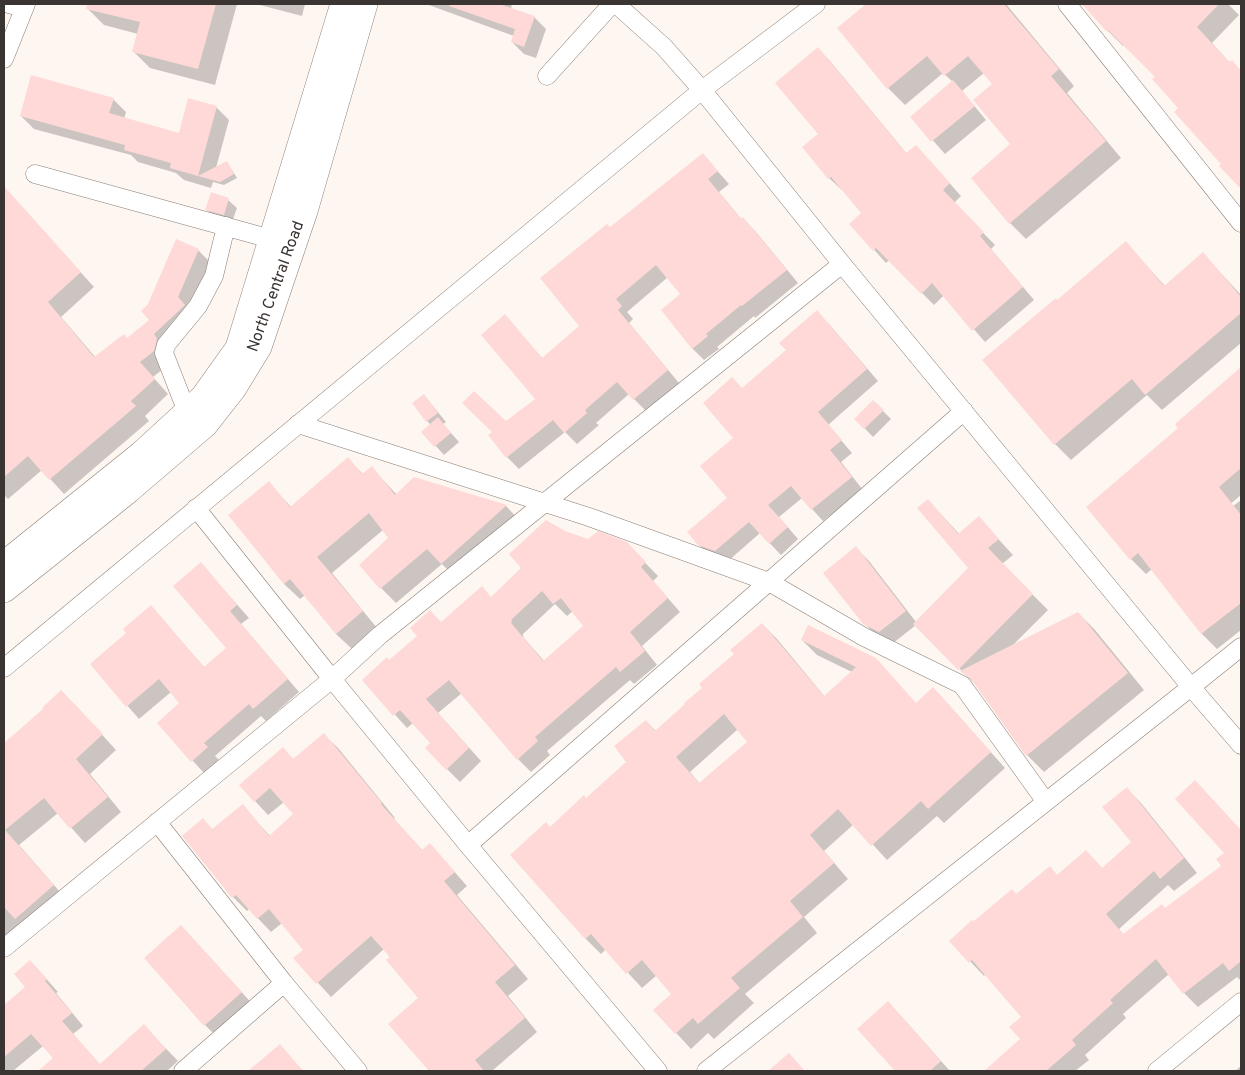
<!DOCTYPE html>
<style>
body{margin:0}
#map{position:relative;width:1245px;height:1075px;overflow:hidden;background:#fef6f1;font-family:Overpass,sans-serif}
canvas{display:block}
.frame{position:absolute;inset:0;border:5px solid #3a3532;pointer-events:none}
</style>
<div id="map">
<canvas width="1245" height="1075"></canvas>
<div class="frame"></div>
</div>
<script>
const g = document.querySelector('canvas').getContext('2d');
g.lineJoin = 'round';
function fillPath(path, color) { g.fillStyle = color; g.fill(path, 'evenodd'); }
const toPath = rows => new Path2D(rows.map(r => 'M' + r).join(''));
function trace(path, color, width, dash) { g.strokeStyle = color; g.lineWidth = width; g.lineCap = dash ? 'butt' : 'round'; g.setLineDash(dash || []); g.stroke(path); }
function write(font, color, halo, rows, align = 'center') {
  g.font = font + ' Overpass,sans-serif'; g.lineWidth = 5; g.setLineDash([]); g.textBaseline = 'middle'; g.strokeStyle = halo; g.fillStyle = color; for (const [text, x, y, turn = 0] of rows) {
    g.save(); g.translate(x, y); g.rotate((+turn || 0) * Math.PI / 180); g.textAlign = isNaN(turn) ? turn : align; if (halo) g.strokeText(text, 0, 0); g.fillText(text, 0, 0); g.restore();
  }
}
fillPath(toPath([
 [89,4,237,4,215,85,150,68,133,51,138,34,104,25,87,8],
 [256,4,305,4,302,16],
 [426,4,512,4,511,9,534,17,546,29,536,58,524,54,512,42,514,36],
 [869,4,1006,4,1074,86,1067,93,1121,158,1026,239,1010,223,1012,145,993,84,984,73,962,91,986,120,945,154,912,117,953,82,943,73,905,105,888,88,839,28],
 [1084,4,1228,4,1239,15,1212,43,1230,63,1232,62,1241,71,1241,187,1221,166,1223,164,1157,77,1124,44,1123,46,1107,30],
 [818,49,830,61,907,154,928,159,961,196,954,203,995,245,991,249,1034,300,985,342,944,295,934,305,889,260,886,263,851,224,862,213,843,189,842,190,829,178,819,134],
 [113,99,126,112,124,119,180,134,216,107,229,120,216,168,227,162,237,178,224,185,213,182,211,188,184,180,176,173,138,162,131,155,34,129,21,116],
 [703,155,729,184,719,192,742,220,743,219,755,231,798,283,755,318,754,316,717,347,719,349,704,360,692,348,682,294,668,277,627,312,633,319,629,323,679,383,646,411,629,394,596,423,599,425,577,444,565,432,519,469,507,457,506,423,536,399,505,316,543,359,581,326,610,229],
 [6,190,94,287,61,317,96,358,127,339,151,320,149,305,177,240,198,250,213,265,192,312,198,320,167,349,168,365,153,377,168,394,145,416,149,421,64,494,42,470,8,499,4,495,4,317,36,290,34,287,4,311,4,193],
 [228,200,237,208,232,222,215,218,206,209],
 [1126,243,1165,286,1203,254,1241,295,1241,343,1162,410,1147,395,1071,460,1055,444,1058,301],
 [828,323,878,381,828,425,852,453,841,462,863,490,823,521,802,498,779,517,798,539,781,555,760,533,727,562,711,556,698,544,728,499,735,438,743,389],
 [1241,369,1241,495,1222,511,1224,513,1241,500,1241,630,1217,649,1202,634,1152,569,1146,574,1131,559,1180,428,1177,424],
 [424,395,446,422,443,424,459,442,444,455,423,432,431,425,427,421],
 [873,401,891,419,873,437,856,419],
 [348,459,364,475,372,468,397,495,414,479,506,506,521,522,457,579,442,564,396,603,381,588,390,539,383,530,332,573,377,628,352,649,336,634,305,595,300,599,284,584,229,515,269,483,291,507],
 [928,500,960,535,979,518,1013,555,1002,564,1048,610,1012,646,1078,613,1095,630,1144,690,1044,772,1027,755,979,688,916,625,892,644,877,636,864,623,856,548,869,561,916,622,970,568],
 [565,532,588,541,626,543,658,576,653,581,680,612,642,646,657,665,634,684,630,680,547,751,550,755,531,772,518,759,462,693,438,713,481,761,460,782,447,769,432,743,413,723,407,728,364,680,442,623,491,598],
 [555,604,567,616,573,611,585,626,544,661,523,637,523,634],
 [201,564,249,618,241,624,299,692,266,721,261,716,215,756,219,760,204,773,158,723,181,703,171,692,139,719,91,664,128,633,151,607,205,668,228,648],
 [762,624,777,639,825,697,852,672,817,655,802,640,808,627,916,704,948,704,1005,768,944,823,937,816,887,860,854,824,824,851,848,879,804,917,817,933,745,994,754,1003,714,1039,708,1033,691,1049,655,1010,673,994,657,975,642,988,606,949,601,954,586,939,511,855,550,828,586,799,628,762,646,721,656,731,704,688,736,655],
 [738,729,749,742,700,784,690,772],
 [76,706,116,750,90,774,121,812,85,843,58,813,19,845,67,900,4,945,4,744,45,709],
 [324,735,338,748,395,818,394,819,423,851,430,844,467,886,457,895,528,979,508,996,537,1032,492,1071,430,1071,390,1024,420,998,384,949,331,997,295,958,305,950,282,923,271,932,249,909,247,911,233,897,203,820,213,830,242,805,270,836,295,815,284,802,268,815,255,801,283,749,294,760],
 [1127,789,1141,803,1197,873,1174,891,1168,885,1119,929,1124,935,1165,909,1223,866,1226,853,1209,796,1241,831,1241,981,1237,977,1198,1007,1184,993,1169,974,1123,1014,1126,1018,1085,1055,1089,1060,1075,1071,986,1071,1021,1039,1023,1017,986,974,984,976,951,941,974,922,1016,895,1050,868,1058,876,1086,851,1103,869,1132,842],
 [181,926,258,1010,222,1042,205,1025],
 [42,974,58,992,56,993,83,1026,73,1034,100,1066,144,1026,178,1061,167,1071,40,1071,54,1059,43,1046,13,1071,4,1071,4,1007],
 [901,1016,950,1071,896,1071,859,1029],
 [280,1046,303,1071,250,1071],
 [1241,1066,1241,1071,1235,1071]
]), '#0003');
fillPath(toPath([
 [87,4,216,4,198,69,132,52,140,22,86,9],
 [450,4,499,4,535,16,524,47,511,42,515,29,449,6],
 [866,4,1004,4,1059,69,1051,76,1106,141,1009,224,971,178,1010,144,973,100,992,84,968,56,944,76,927,56,887,89,837,28],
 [1082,4,1219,4,1197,27,1229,62,1232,60,1241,71,1241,189,1219,166,1221,164,1174,112,1178,108,1152,79,1155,77,1108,30,1106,31],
 [818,47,906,153,916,145,950,183,943,190,984,232,980,236,1023,287,972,331,932,283,921,294,876,248,873,251,849,224,861,213,831,177,828,179,802,147,818,134,775,83],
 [31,75,114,98,109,113,179,133,188,98,217,106,198,176,170,168,171,163,124,150,125,145,20,116],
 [953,80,975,106,931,142,910,117],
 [703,153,718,171,708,179,741,219,743,217,787,270,742,306,741,305,706,334,708,336,692,349,661,310,680,294,656,265,616,299,622,306,618,310,668,370,633,400,617,382,585,410,587,413,564,433,553,420,506,458,488,435,492,432,462,403,474,391,506,421,535,399,481,335,505,314,542,358,579,326,540,278,607,224,610,227],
 [227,161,234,174,220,182,198,176],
 [4,186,81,272,48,302,94,357,124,334,127,338,149,320,141,311,148,304,176,239,199,249,178,297,185,305,154,334,157,339,154,351,140,362,155,379,131,401,136,406,49,480,28,456,4,477],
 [211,192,229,198,224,215,205,210],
 [1126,241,1164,286,1203,252,1241,297,1241,313,1145,395,1132,379,1054,445,982,360,1056,298,1057,300],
 [817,310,867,369,818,412,842,440,830,450,852,477,811,510,791,486,768,505,788,527,769,544,749,522,715,551,698,545,687,532,727,498,700,466,733,438,703,403,732,377,742,388,786,350,779,343],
 [1241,367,1241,468,1219,487,1241,515,1241,603,1201,634,1138,553,1130,560,1086,507,1178,428,1175,424],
 [424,394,438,413,426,422,412,403],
 [873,400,884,410,864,429,854,419],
 [438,417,451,433,434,447,421,432],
 [348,457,362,474,372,466,395,495,414,477,507,505,441,564,427,549,380,589,359,565,388,538,369,513,317,557,363,611,336,634,290,579,284,584,228,515,269,481,290,507],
 [928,499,958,534,979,516,999,539,988,548,1033,594,958,670,913,624,968,568,917,508],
 [546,520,565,531,588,539,598,531,627,542,646,562,641,567,668,598,630,632,645,651,620,672,616,667,535,737,538,741,517,760,449,680,426,699,469,748,446,770,425,748,430,743,400,710,393,716,362,680,387,657,389,660,417,636,410,628,430,610,441,622,482,586,491,597,521,568,509,554],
 [542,591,553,604,561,598,583,626,543,661,511,623,512,622,511,620],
 [856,546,906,611,879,632,863,624,823,573],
 [201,562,237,605,230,611,288,679,253,709,249,704,204,743,208,747,191,762,157,723,179,703,159,679,126,707,90,664,126,633,123,629,151,605,204,667,226,648,173,586],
 [1078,612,1128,673,1026,756,971,679,960,671],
 [762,623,824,696,856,667,801,640,808,625,876,658,916,703,933,687,991,752,928,809,921,801,871,846,838,809,810,835,834,863,790,901,803,917,731,978,740,988,698,1024,693,1018,675,1034,653,1010,671,994,642,960,626,974,591,934,585,939,510,855,546,822,550,827,584,795,586,798,626,762,614,746,646,720,655,731,685,704,684,703,702,688,699,684,734,654,730,650],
 [724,714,747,742,699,783,676,757],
 [61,690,103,734,76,759,108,797,70,829,44,798,5,830,54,885,15,919,4,907,4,743,43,709,42,708],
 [324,733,382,803,381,804,422,850,430,843,455,872,444,881,515,965,495,982,525,1018,475,1060,484,1071,429,1071,388,1024,418,998,386,960,390,957,371,936,316,984,293,958,303,950,269,909,257,919,236,895,232,898,182,836,203,818,212,829,243,804,269,836,293,814,270,788,254,802,239,785,283,747,293,759],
 [1195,780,1241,830,1241,961,1229,971,1223,963,1183,994,1156,959,1110,1000,1113,1003,1072,1040,1076,1045,1046,1071,984,1071,1020,1039,1009,1027,1021,1017,972,960,969,963,949,941,972,920,974,921,1012,889,1016,894,1050,866,1057,875,1086,850,1102,868,1131,842,1102,807,1127,787,1184,858,1160,879,1154,871,1106,914,1123,934,1162,904,1165,908,1221,866,1216,859,1224,853,1175,799],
 [181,925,242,992,204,1026,144,958],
 [30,960,47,979,45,981,72,1013,62,1021,100,1064,144,1024,166,1049,141,1071,38,1071,53,1058,31,1034,4,1057,4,1005,25,987,14,974],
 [888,1001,941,1061,930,1071,895,1071,857,1029],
 [280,1044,303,1071,248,1071],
 [789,1053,805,1071,768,1071]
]), '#ffd9d7');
const street = toPath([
 [9,4,24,8],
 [616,4,664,47,702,90,842,264,1191,687,1241,647],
 [1067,4,1241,223],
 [4,59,26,4],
 [547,76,612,4],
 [35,174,271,239],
 [187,412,164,353,166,345,198,306,214,276,226,226],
 [298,424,589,517,769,582,864,637,962,685,1046,802],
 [196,508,332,679,380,635,842,264],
 [4,668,702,90,816,4],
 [157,822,284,983,358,1071],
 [468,845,658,1071],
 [4,948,332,679,468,845,964,411],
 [183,1071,284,983],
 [706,1071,1191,687,1241,745],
 [1157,1071,1241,1002]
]);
const secondary = toPath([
 [4,564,141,454,203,397,238,348,343,4],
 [4,590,128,491,205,425,234,388,259,347,305,211,365,4]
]);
trace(street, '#8a7e76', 19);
trace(secondary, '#8a7e76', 26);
trace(street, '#fff', 18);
trace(secondary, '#fff', 25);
write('16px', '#3a3532', '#fff', [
 ["North Central Road",277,287,-70]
]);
</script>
